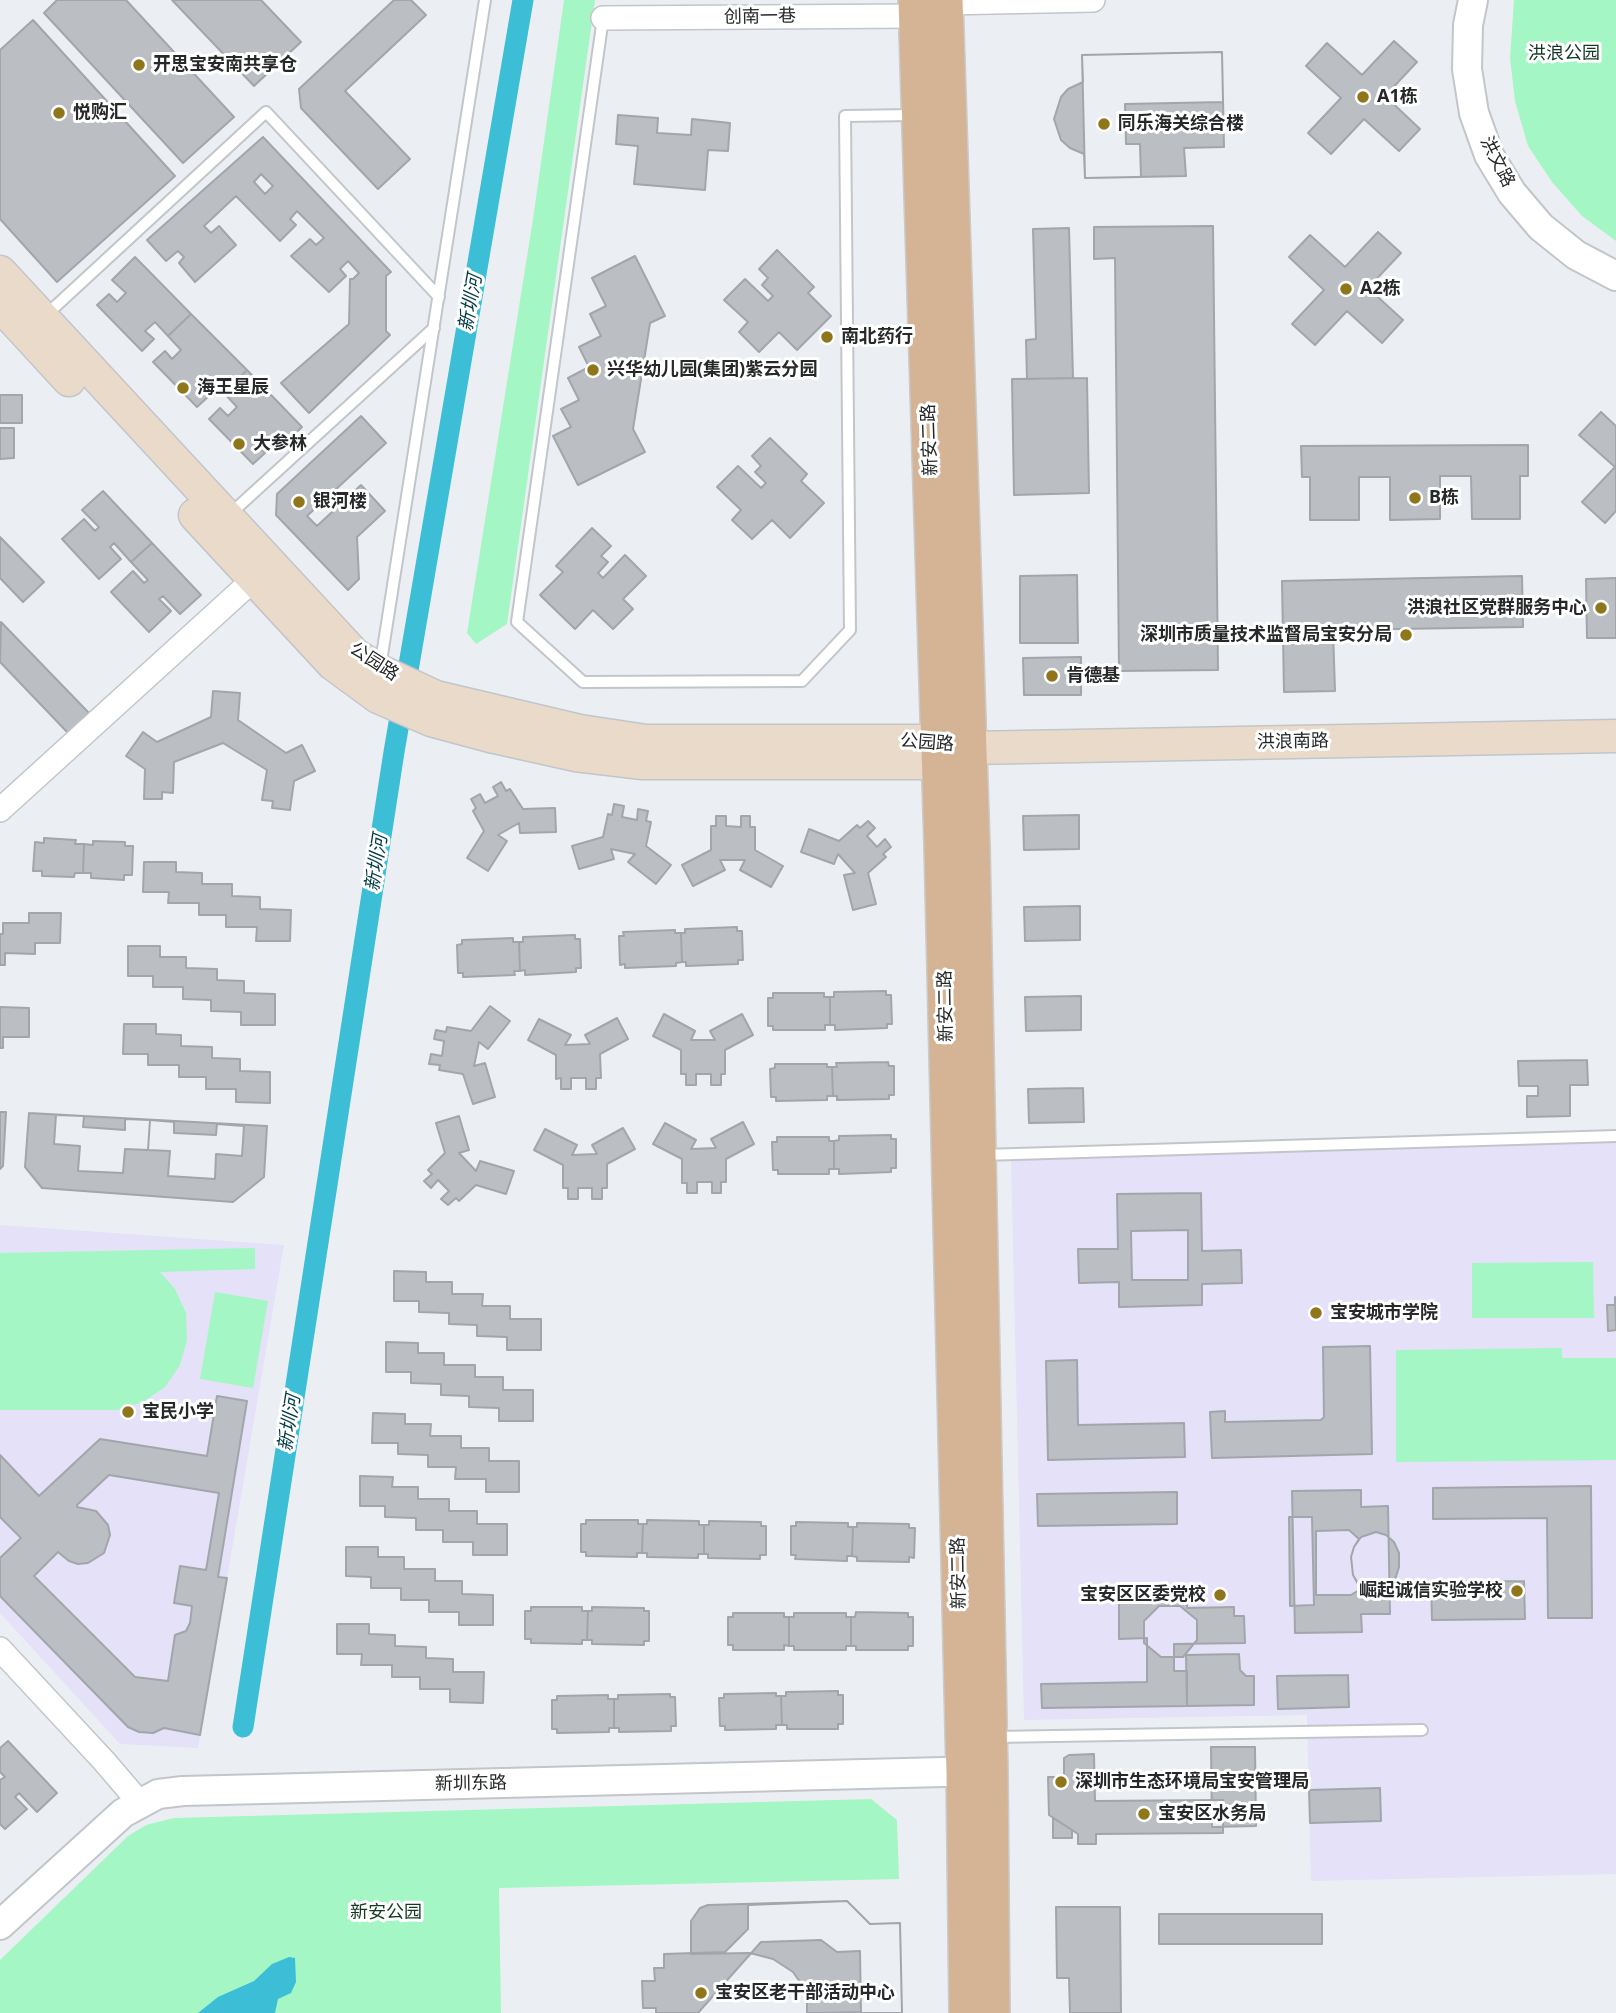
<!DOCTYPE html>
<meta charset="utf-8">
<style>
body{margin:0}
canvas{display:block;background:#ebeff3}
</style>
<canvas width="1616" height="2013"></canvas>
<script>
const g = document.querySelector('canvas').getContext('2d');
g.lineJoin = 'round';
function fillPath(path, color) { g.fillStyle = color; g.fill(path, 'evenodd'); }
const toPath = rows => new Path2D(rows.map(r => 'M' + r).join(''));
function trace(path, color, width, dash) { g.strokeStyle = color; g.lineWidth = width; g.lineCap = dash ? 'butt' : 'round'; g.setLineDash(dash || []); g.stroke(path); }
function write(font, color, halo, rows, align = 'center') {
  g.font = font + ' "Noto Sans","Noto Sans SC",sans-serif'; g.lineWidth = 6; g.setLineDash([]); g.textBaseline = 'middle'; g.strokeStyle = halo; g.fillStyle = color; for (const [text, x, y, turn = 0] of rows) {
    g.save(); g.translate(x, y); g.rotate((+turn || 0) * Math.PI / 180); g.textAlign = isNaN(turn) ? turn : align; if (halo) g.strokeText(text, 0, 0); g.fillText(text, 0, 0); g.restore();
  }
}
fillPath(toPath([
 [1616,1142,1616,1874,1311,1881,1307,1715,1024,1720,1011,1158],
 [0,1225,284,1245,198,1748,120,1744,0,1613]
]), '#e4e1f8');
fillPath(toPath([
 [564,0,595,0,507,624,476,644,467,633,533,219],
 [1514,0,1616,0,1616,241,1582,216,1552,182,1528,146,1515,101,1510,58],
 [255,1248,255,1269,160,1272,175,1289,186,1313,187,1340,180,1365,165,1387,143,1402,118,1410,0,1410,0,1253],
 [1593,1262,1594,1318,1472,1318,1472,1263],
 [215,1292,268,1301,253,1388,200,1379],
 [1562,1348,1562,1358,1616,1358,1616,1460,1396,1462,1396,1350],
 [871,1799,897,1820,899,1879,499,1888,501,2013,0,2013,0,1960,128,1836,146,1825,174,1818]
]), '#a4f7c4');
fillPath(toPath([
 [289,1957,295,1958,296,1982,291,1993,278,1999,275,2013,198,2013,218,1997,254,1981,272,1964]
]), '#3cbed6');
trace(toPath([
 [243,1727,394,752,523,0]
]), '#3cbed6', 21);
const building = toPath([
 [57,0,126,0,234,117,183,163,44,13,57,0],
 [172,0,261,0,301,42,254,86,172,0],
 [394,0,411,0,426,15,345,91,410,159,378,189,301,108,299,89,394,0],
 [33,20,175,176,57,282,0,219,0,50,33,20],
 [1394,41,1417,62,1385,96,1420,129,1399,151,1364,119,1331,154,1308,133,1341,98,1306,66,1327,43,1362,75,1394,41],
 [1222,52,1223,102,1125,104,1126,144,1140,144,1141,177,1085,178,1082,55,1222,52],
 [1222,52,1224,147,1184,148,1186,176,1085,178,1084,154,1070,148,1061,140,1054,119,1061,97,1068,89,1083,82,1082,55,1222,52],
 [618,115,658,118,657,133,691,135,692,119,730,123,728,151,708,150,705,190,634,184,638,146,616,144,618,115],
 [263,137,391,272,386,276,386,331,390,335,309,413,281,383,349,324,350,279,353,279,359,273,348,261,340,269,346,276,329,292,291,256,310,239,316,245,324,238,297,211,290,219,296,225,280,241,236,196,204,226,211,233,219,226,236,245,195,282,179,263,184,257,178,251,166,261,147,240,263,137],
 [261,174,273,186,265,194,254,182,261,174],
 [1213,226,1218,670,1119,671,1115,258,1094,259,1094,227,1213,226],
 [1069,228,1073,378,1027,379,1026,340,1036,339,1033,229,1069,228],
 [1378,232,1401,253,1368,288,1403,320,1382,343,1347,311,1315,345,1292,324,1324,290,1289,257,1310,235,1345,267,1378,232],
 [777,250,814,287,808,293,831,316,797,350,779,332,759,352,739,332,748,322,724,300,745,279,768,301,773,296,762,285,768,278,759,269,777,250],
 [635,256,665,316,650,323,633,429,645,452,578,485,553,436,571,427,561,409,579,400,568,378,589,367,579,347,601,336,590,314,606,306,592,278,635,256],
 [135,257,191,314,168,336,155,322,145,331,154,339,142,351,97,305,109,294,117,302,126,293,112,280,135,257],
 [191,314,247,370,224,393,210,379,201,388,209,396,197,407,153,362,165,351,172,359,181,350,168,336,191,314],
 [247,370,302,427,280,449,266,435,257,444,265,453,253,464,209,419,220,408,228,416,237,407,224,393,247,370],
 [1087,378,1089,493,1014,495,1012,379,1087,378],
 [0,395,22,395,22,423,0,423,0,395],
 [1601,412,1616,426,1616,511,1605,523,1582,502,1615,467,1579,435,1601,412],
 [361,416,386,443,307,516,317,526,361,485,385,511,357,537,359,579,348,590,276,515,277,494,361,416],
 [0,428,14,428,14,458,0,459,0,428],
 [770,438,807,474,801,481,824,503,790,538,772,520,752,539,732,520,741,510,717,487,738,466,761,488,766,483,755,472,761,466,752,456,770,438],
 [1528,445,1528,476,1520,476,1520,519,1472,519,1471,476,1440,476,1440,519,1390,520,1390,477,1359,477,1359,520,1310,520,1310,477,1302,477,1301,446,1528,445],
 [103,491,152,543,131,562,114,543,110,547,121,559,99,579,62,539,84,519,95,531,99,527,82,510,103,491],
 [592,528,611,546,601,556,608,562,598,573,603,578,625,555,646,576,623,599,633,609,613,629,593,610,575,629,540,595,563,572,556,566,592,528],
 [0,537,44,582,23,602,0,578,0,537],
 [152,543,201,595,180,614,163,596,159,599,171,611,149,632,111,592,133,571,144,583,148,580,131,562,152,543],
 [1077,575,1078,643,1020,643,1020,576,1077,575],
 [1522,576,1523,627,1333,630,1335,691,1284,692,1282,581,1522,576],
 [1616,578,1616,638,1587,638,1586,579,1616,578],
 [1,622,89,713,68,733,0,662,1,622],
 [1081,657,1081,695,1024,695,1023,658,1081,657],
 [213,691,240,693,238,720,286,753,302,745,315,771,294,781,290,810,272,808,273,801,262,800,267,770,223,743,174,762,173,793,162,792,162,799,144,799,145,769,126,756,143,732,157,742,211,717,213,691],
 [501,782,506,791,510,789,523,809,555,808,556,832,520,833,519,823,498,835,507,841,488,871,467,858,484,831,473,811,476,808,471,799,480,794,485,803,498,796,493,787,501,782],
 [614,804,624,806,622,817,637,820,638,809,648,811,646,821,651,822,646,846,671,865,656,884,628,862,635,854,611,849,614,859,579,869,572,846,603,837,608,814,612,815,614,804],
 [1079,815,1079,849,1024,850,1023,816,1079,815],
 [716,816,726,816,726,826,741,827,741,816,750,816,750,827,755,827,755,850,783,866,771,887,740,870,745,860,720,860,725,870,693,886,682,865,711,850,711,826,716,826,716,816],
 [868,821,875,828,867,836,877,847,885,839,891,847,883,854,886,857,868,873,876,904,853,910,844,875,855,873,838,854,834,864,801,852,809,829,839,841,857,825,860,828,868,821],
 [44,838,76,840,75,844,84,844,83,873,75,873,74,877,42,876,42,871,33,871,35,842,44,843,44,838],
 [93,841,125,842,125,846,133,846,132,875,124,875,124,880,91,878,91,873,83,873,84,844,93,845,93,841],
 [144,862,176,862,176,872,202,873,202,884,232,884,232,896,260,897,260,909,291,910,290,941,256,941,257,927,226,927,226,915,199,915,199,903,168,903,169,892,143,892,144,862],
 [1080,906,1080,940,1025,941,1024,907,1080,906],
 [29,913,61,913,60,943,35,943,35,954,5,953,5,965,0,965,0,934,3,934,3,923,29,923,29,913],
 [737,927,737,931,742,931,743,960,738,960,738,964,686,966,686,962,682,962,681,933,685,933,685,929,737,927],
 [675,930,675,933,681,933,682,962,676,963,676,966,625,968,625,964,620,965,619,936,624,936,623,932,675,930],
 [575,935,575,939,580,939,581,968,576,968,576,972,525,975,525,970,520,971,519,942,523,942,523,937,575,935],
 [513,938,513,942,519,942,520,971,514,971,515,975,463,977,463,973,458,973,457,945,462,944,462,940,513,938],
 [128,946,160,946,160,957,186,957,186,968,217,969,217,980,244,981,244,993,275,994,275,1025,241,1025,241,1012,211,1011,211,1000,183,999,183,987,153,987,153,976,128,976,128,946],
 [886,991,886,995,891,995,892,1024,887,1024,887,1028,835,1030,835,1025,830,1025,830,997,834,997,834,992,886,991],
 [773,993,824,993,824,997,830,997,830,1025,825,1025,825,1030,773,1030,773,1026,768,1026,768,998,773,998,773,993],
 [1081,996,1081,1030,1026,1031,1025,997,1081,996],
 [490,1006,510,1021,488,1049,479,1042,474,1066,485,1063,495,1097,473,1104,463,1074,439,1070,440,1065,429,1064,431,1054,442,1056,444,1041,434,1039,436,1030,446,1032,447,1027,471,1031,490,1006],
 [0,1007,29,1008,29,1037,3,1037,3,1048,0,1048,0,1007],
 [664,1014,695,1031,691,1040,715,1040,710,1031,742,1014,753,1035,725,1050,725,1074,721,1074,721,1085,711,1085,711,1074,696,1074,696,1085,686,1085,686,1074,681,1074,681,1050,653,1036,664,1014],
 [617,1018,628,1039,600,1054,601,1078,596,1078,596,1089,586,1089,586,1078,571,1078,571,1089,561,1089,561,1078,556,1079,556,1055,528,1040,539,1019,571,1035,565,1045,590,1044,585,1035,617,1018],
 [124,1024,156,1024,156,1034,181,1035,181,1046,212,1047,212,1058,240,1059,240,1071,270,1072,270,1103,236,1102,236,1089,206,1089,206,1077,179,1077,179,1065,148,1065,148,1054,123,1054,124,1024],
 [1587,1060,1588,1085,1570,1085,1570,1116,1527,1117,1527,1096,1538,1096,1538,1086,1519,1086,1518,1061,1587,1060],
 [888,1062,889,1066,894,1066,894,1095,889,1095,889,1099,837,1100,837,1096,833,1096,832,1067,837,1067,836,1063,888,1062],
 [775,1064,827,1064,827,1067,832,1067,833,1096,827,1096,827,1100,776,1101,776,1097,771,1097,770,1069,775,1068,775,1064],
 [1083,1088,1084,1122,1029,1123,1028,1089,1083,1088],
 [0,1112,6,1112,3,1166,0,1169,0,1112],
 [29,1113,267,1126,264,1177,233,1202,42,1188,25,1167,29,1113],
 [56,1115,84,1116,83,1127,125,1130,125,1119,150,1120,148,1150,125,1149,123,1173,78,1171,80,1146,54,1144,56,1115],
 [459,1116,469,1150,459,1153,476,1171,480,1161,514,1171,506,1194,476,1185,459,1201,456,1198,448,1205,441,1199,449,1191,438,1180,431,1188,424,1181,432,1174,428,1170,445,1153,436,1123,459,1116],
 [150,1120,174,1122,174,1133,216,1135,217,1124,244,1126,242,1156,216,1154,215,1179,168,1176,170,1151,148,1150,150,1120],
 [743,1122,754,1144,726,1159,726,1182,721,1182,721,1193,712,1193,712,1182,697,1182,697,1193,687,1193,687,1183,682,1183,682,1159,653,1144,665,1123,696,1140,691,1149,716,1148,711,1139,743,1122],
 [623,1128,635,1149,607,1164,607,1188,602,1188,602,1199,592,1199,592,1188,578,1188,578,1199,568,1199,568,1188,563,1188,563,1165,534,1150,545,1129,577,1145,572,1155,597,1154,592,1145,623,1128],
 [891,1135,891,1139,896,1139,896,1168,891,1168,891,1172,839,1174,839,1169,834,1169,834,1141,839,1140,839,1136,891,1135],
 [777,1137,829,1137,829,1141,834,1141,834,1169,829,1169,829,1174,778,1174,778,1170,773,1170,772,1142,777,1142,777,1137],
 [1201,1193,1202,1251,1241,1250,1242,1283,1202,1284,1202,1305,1119,1307,1119,1282,1079,1283,1078,1249,1118,1249,1117,1194,1201,1193],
 [1188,1230,1188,1280,1132,1280,1131,1231,1188,1230],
 [394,1271,426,1272,426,1282,452,1282,452,1294,483,1294,482,1306,510,1306,510,1319,541,1319,541,1350,507,1350,507,1337,477,1336,477,1325,449,1324,449,1313,419,1312,419,1301,394,1301,394,1271],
 [1615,1297,1616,1330,1608,1331,1607,1305,1615,1305,1615,1297],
 [386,1342,418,1343,418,1353,444,1353,444,1365,475,1365,475,1377,503,1377,503,1390,533,1390,533,1421,499,1421,499,1408,469,1407,469,1396,441,1395,441,1384,411,1383,411,1372,386,1372,386,1342],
 [1370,1346,1372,1454,1212,1458,1210,1412,1225,1411,1225,1422,1321,1420,1324,1417,1323,1347,1370,1346],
 [1077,1360,1078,1425,1184,1423,1185,1457,1048,1460,1046,1361,1077,1360],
 [217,1396,247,1401,218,1577,227,1578,200,1735,164,1728,153,1733,139,1732,128,1727,0,1596,0,1558,21,1538,0,1517,0,1455,39,1496,100,1439,207,1456,217,1396],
 [109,1475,219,1493,206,1570,180,1566,174,1603,192,1606,190,1623,186,1631,175,1635,168,1681,135,1677,34,1576,58,1552,69,1561,78,1564,88,1563,104,1553,110,1535,108,1525,96,1511,77,1507,77,1505,109,1475],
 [373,1413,405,1414,405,1424,431,1424,430,1436,461,1436,461,1448,489,1448,489,1461,519,1461,519,1492,486,1492,486,1479,455,1479,456,1467,428,1467,428,1455,398,1454,398,1443,372,1443,373,1413],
 [360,1476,393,1477,392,1487,418,1487,418,1499,449,1499,449,1511,477,1511,477,1524,507,1524,507,1555,473,1555,473,1542,443,1542,443,1530,416,1530,416,1518,385,1517,385,1506,360,1506,360,1476],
 [1591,1486,1592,1618,1548,1618,1547,1518,1433,1519,1433,1488,1591,1486],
 [1361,1490,1361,1507,1388,1506,1390,1614,1361,1614,1362,1632,1295,1633,1292,1491,1361,1490],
 [1349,1530,1359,1539,1354,1547,1351,1557,1353,1575,1360,1587,1359,1590,1351,1595,1316,1595,1316,1531,1349,1530],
 [1177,1492,1177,1524,1038,1526,1037,1494,1177,1492],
 [1289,1517,1312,1517,1314,1605,1290,1606,1289,1517],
 [586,1520,638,1520,638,1524,643,1524,642,1553,637,1553,637,1557,586,1556,586,1552,581,1552,581,1524,586,1524,586,1520],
 [647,1520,699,1521,699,1525,704,1525,704,1554,698,1554,698,1558,647,1557,647,1553,642,1553,643,1524,647,1524,647,1520],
 [709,1521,761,1522,761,1526,766,1526,766,1555,760,1555,760,1559,708,1558,708,1554,704,1554,704,1525,709,1525,709,1521],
 [796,1522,848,1523,848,1527,853,1527,852,1556,847,1556,847,1561,795,1559,796,1555,791,1555,791,1526,796,1526,796,1522],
 [857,1523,909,1524,909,1528,915,1528,914,1558,909,1557,909,1562,857,1561,857,1557,852,1556,853,1527,857,1527,857,1523],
 [1376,1532,1386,1535,1394,1542,1399,1553,1399,1567,1394,1583,1386,1590,1374,1593,1366,1591,1358,1584,1353,1575,1351,1557,1354,1547,1361,1537,1376,1532],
 [346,1547,378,1547,378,1557,404,1557,404,1569,435,1569,435,1581,462,1581,462,1594,493,1595,493,1625,459,1625,459,1612,429,1612,429,1600,401,1600,401,1588,371,1588,371,1577,346,1576,346,1547],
 [1524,1581,1525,1619,1432,1620,1431,1582,1524,1581],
 [1187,1601,1187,1608,1234,1607,1234,1616,1244,1616,1245,1643,1174,1644,1174,1671,1187,1671,1187,1706,1042,1708,1041,1684,1147,1682,1147,1638,1119,1639,1119,1602,1187,1601],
 [1159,1606,1180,1606,1197,1620,1197,1640,1183,1657,1161,1657,1144,1643,1144,1621,1159,1606],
 [531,1607,582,1607,582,1611,588,1611,587,1640,582,1640,582,1644,531,1643,531,1639,525,1639,525,1611,531,1611,531,1607],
 [592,1607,644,1608,644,1611,649,1611,649,1641,644,1641,644,1645,592,1644,592,1640,587,1640,588,1611,592,1611,592,1607],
 [856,1612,908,1613,908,1617,913,1617,913,1646,908,1646,908,1650,856,1650,856,1646,851,1646,851,1617,855,1617,856,1612],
 [733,1613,784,1613,784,1617,789,1617,789,1646,784,1645,784,1650,733,1650,733,1645,728,1645,728,1617,733,1617,733,1613],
 [794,1613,846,1613,846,1617,851,1617,851,1646,846,1646,846,1650,794,1650,794,1646,789,1646,789,1617,794,1617,794,1613],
 [337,1624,369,1624,369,1634,395,1635,395,1646,426,1647,426,1658,453,1659,453,1672,484,1672,483,1703,450,1702,450,1689,420,1689,420,1677,392,1677,392,1665,361,1665,362,1654,337,1654,337,1624],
 [1239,1654,1240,1670,1246,1676,1254,1676,1254,1705,1187,1706,1186,1655,1239,1654],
 [1348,1675,1349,1707,1278,1709,1277,1676,1348,1675],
 [838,1691,838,1695,843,1695,843,1724,838,1724,838,1729,787,1729,787,1725,782,1725,781,1696,786,1696,786,1692,838,1691],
 [776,1693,776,1696,781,1696,782,1725,776,1725,776,1729,725,1730,725,1726,720,1726,719,1698,724,1698,724,1694,776,1693],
 [670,1694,670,1697,675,1697,676,1726,671,1726,671,1731,619,1732,619,1728,614,1728,614,1699,618,1699,618,1695,670,1694],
 [608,1695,608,1699,614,1699,614,1728,609,1728,609,1732,557,1733,557,1729,552,1729,552,1700,557,1700,557,1696,608,1695],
 [8,1741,57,1793,37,1812,19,1793,15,1797,27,1809,5,1829,0,1824,0,1780,5,1777,0,1772,0,1748,8,1741],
 [1211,1747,1255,1747,1256,1826,1212,1827,1211,1747],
 [1094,1754,1095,1801,1223,1800,1223,1833,1096,1834,1096,1844,1078,1844,1078,1834,1049,1815,1048,1777,1064,1777,1064,1758,1069,1755,1094,1754],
 [1380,1788,1381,1821,1310,1823,1309,1790,1380,1788],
 [1053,1818,1072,1830,1072,1838,1053,1838,1053,1818],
 [847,1901,870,1924,900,1923,902,2013,823,2013,861,2012,860,1951,837,1952,821,1940,761,1942,698,2013,656,2013,656,2008,643,2008,642,1981,655,1981,654,1968,664,1968,664,1954,725,1952,748,1929,748,1905,847,1901],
 [847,1901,870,1924,900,1923,902,2013,807,2013,807,1997,800,1982,793,1972,773,1959,750,1953,691,1954,691,1921,700,1908,708,1905,847,1901],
 [1056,1907,1120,1907,1121,2013,1070,2013,1069,1978,1057,1978,1056,1907],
 [1159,1914,1322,1914,1322,1944,1159,1944,1159,1914]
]);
fillPath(building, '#bbbec2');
trace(building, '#a2a6aa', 2);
const service = toPath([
 [603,18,517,622,583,682,802,681,850,630,845,116,914,115],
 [45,316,266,112,439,297],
 [229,515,434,328],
 [380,668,485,0],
 [982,1155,1616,1136],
 [994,1737,1422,1730]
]);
const minor = toPath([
 [945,3,1093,0],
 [603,18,917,16],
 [0,810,264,570],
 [0,1649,104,1761,139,1802]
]);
const tertiary = toPath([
 [1473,0,1468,25,1467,69,1474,113,1489,155,1512,193,1541,227,1576,255,1616,276],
 [0,1925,123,1813,158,1794,183,1791,984,1771]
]);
const secondary = toPath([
 [0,272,354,654,380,671,436,697,580,731,646,741,939,741,969,748,1616,736],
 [0,305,69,380],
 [195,515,333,664,378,697,431,720,494,737,575,755,643,763,937,763]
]);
const primary = toPath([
 [916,0,942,846,964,1772,967,2013],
 [945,0,972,845,990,1770,992,2013]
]);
trace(service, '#c2c6ca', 14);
trace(minor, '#c2c6ca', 26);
trace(tertiary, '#c2c6ca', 32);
trace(secondary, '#c2c6ca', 35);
trace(primary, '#cbcbcc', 38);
trace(service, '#fff', 10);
trace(minor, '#fff', 23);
trace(tertiary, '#fff', 28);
trace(secondary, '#e9daca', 32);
trace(primary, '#d4b494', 35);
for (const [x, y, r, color] of [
 [139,65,7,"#8f761b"],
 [1363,97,7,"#8f761b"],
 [59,113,7,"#8f761b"],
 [1104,124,7,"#8f761b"],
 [1346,289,7,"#8f761b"],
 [827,337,7,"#8f761b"],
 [593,370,7,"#8f761b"],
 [183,388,7,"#8f761b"],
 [239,444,7,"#8f761b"],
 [1415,498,7,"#8f761b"],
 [299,502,7,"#8f761b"],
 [1601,608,7,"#8f761b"],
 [1406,635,7,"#8f761b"],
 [1052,676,7,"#8f761b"],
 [1316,1313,7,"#8f761b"],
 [128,1412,7,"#8f761b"],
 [1517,1591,7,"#8f761b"],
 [1220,1595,7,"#8f761b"],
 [1061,1782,7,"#8f761b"],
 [1144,1814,7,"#8f761b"],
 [701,1993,7,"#8f761b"]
]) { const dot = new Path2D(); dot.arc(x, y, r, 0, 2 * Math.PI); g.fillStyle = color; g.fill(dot); trace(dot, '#fff', 2.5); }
write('18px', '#262829', '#fff', [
 ["创南一巷",760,17,-1],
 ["洪文路",1497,162,63],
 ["新安二路",930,440,-92],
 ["公园路",374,662,33],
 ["洪浪南路",1293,742,-1],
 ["公园路",927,743,4],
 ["新安二路",946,1006,-91],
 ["新安二路",959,1573,-91],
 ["新圳东路",471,1784,-1]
]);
write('18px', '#133924', '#fff', [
 ["洪浪公园",1564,54],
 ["新安公园",386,1913]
]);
write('bold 18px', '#262829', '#fff', [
 ["开思宝安南共享仓",153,65],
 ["A1栋",1377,97],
 ["悦购汇",73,113],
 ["同乐海关综合楼",1118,124],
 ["A2栋",1360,289],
 ["南北药行",841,337],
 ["兴华幼儿园(集团)紫云分园",607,370],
 ["海王星辰",197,388],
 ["大参林",253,444],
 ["B栋",1429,498],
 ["银河楼",313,502],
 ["洪浪社区党群服务中心",1587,608,"right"],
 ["深圳市质量技术监督局宝安分局",1392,635,"right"],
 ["肯德基",1066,676],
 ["宝安城市学院",1330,1313],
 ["宝民小学",142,1412],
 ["崛起诚信实验学校",1503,1591,"right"],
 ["宝安区区委党校",1206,1595,"right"],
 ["深圳市生态环境局宝安管理局",1075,1782],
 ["宝安区水务局",1158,1814],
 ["宝安区老干部活动中心",715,1993]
], 'left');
write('italic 19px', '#003b45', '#fff', [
 ["新圳河",471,303,-80],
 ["新圳河",377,863,-81],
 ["新圳河",290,1423,-81]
]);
</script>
